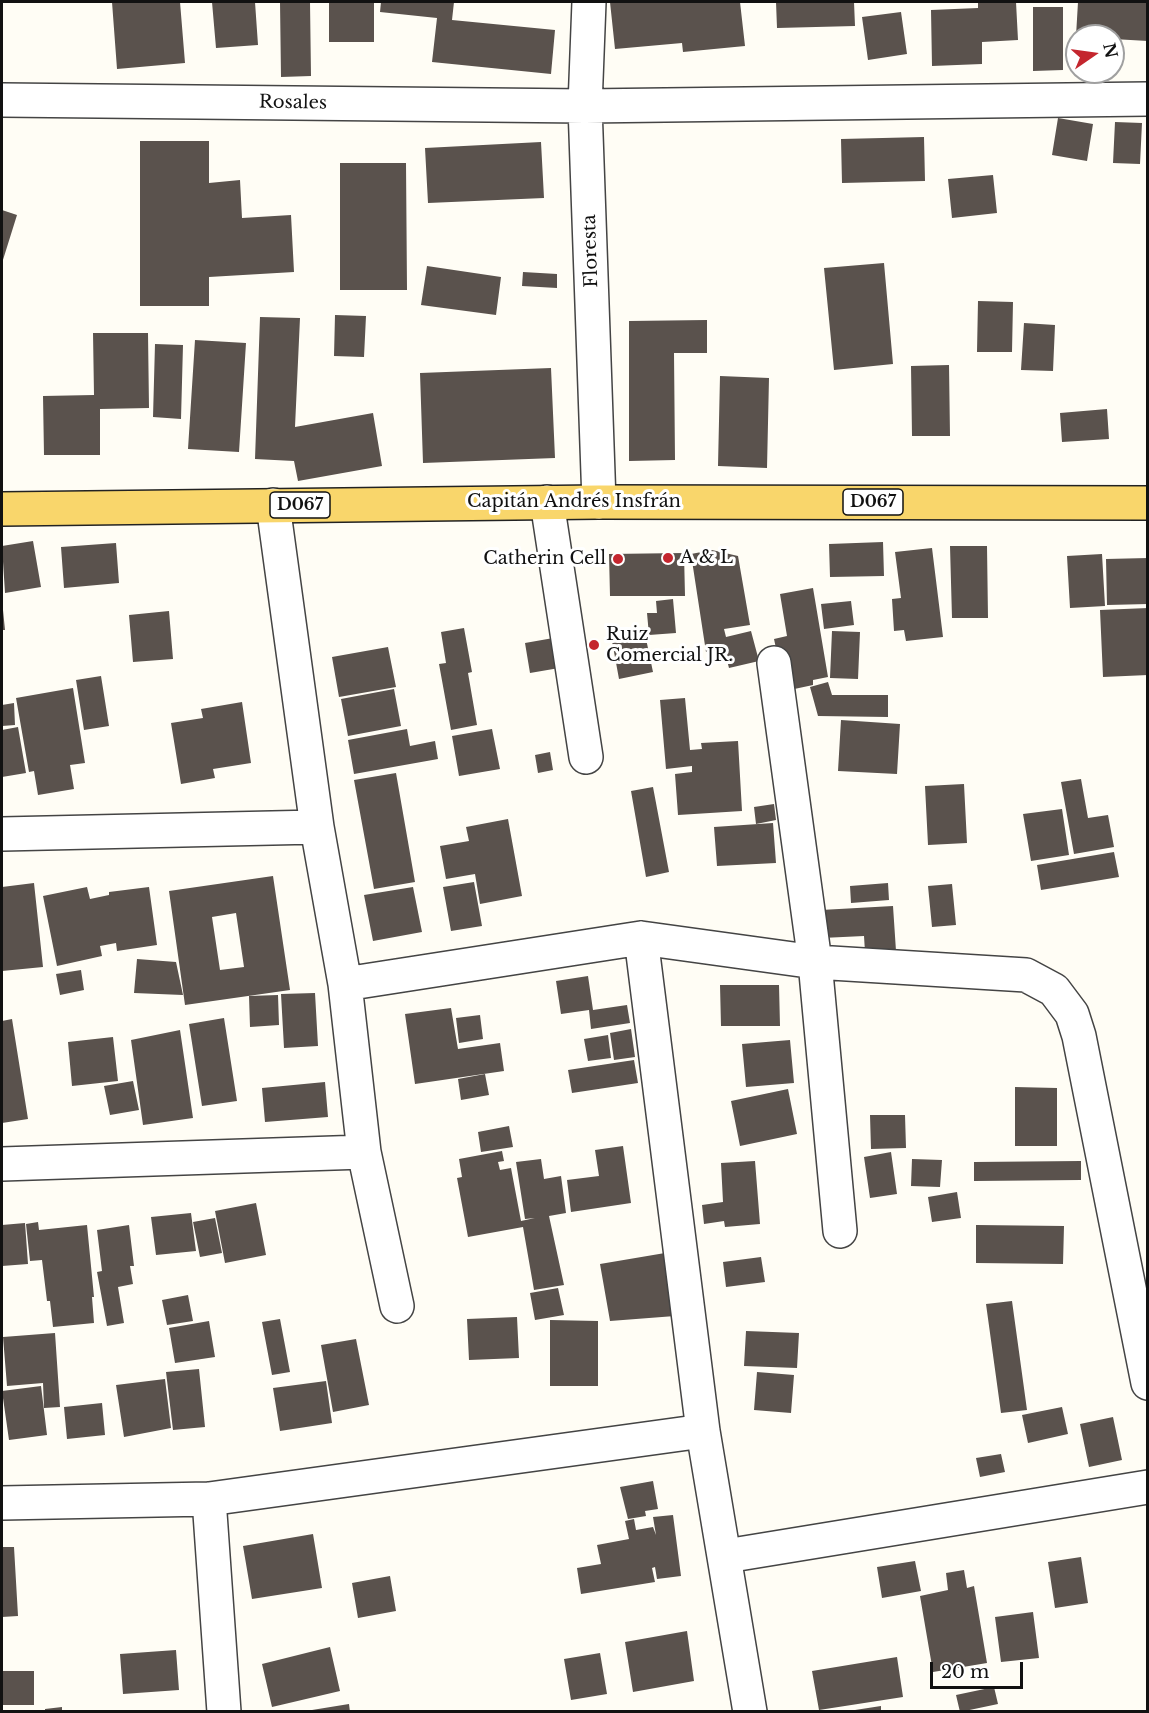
<!DOCTYPE html>
<meta charset="utf-8">
<style>
body{margin:0}
#map{position:relative;width:1149px;height:1713px;overflow:hidden;background:#fffdf5;font-family:"Libre Baskerville",serif}
canvas{display:block}
.frame{position:absolute;inset:0;border:3px solid #111;pointer-events:none}
.north{position:absolute;left:1065px;top:24px;width:60px;height:60px;box-sizing:border-box;background:#fff;border:2px solid #a0a0a0;border-radius:50%;rotate:77deg;font-size:16px;font-weight:700;line-height:24px;text-align:center;color:#111}
.north::after{content:'';display:block;margin:auto;width:21px;height:27px;background:#c4262e;clip-path:polygon(50% 0,100% 100%,50% 72%,0 100%)}
.scale{position:absolute;left:930px;top:1662px;width:93px;height:27px;box-sizing:border-box;border:3px solid #111;border-top:0;padding-left:8px;font-size:18px;line-height:21px;white-space:nowrap;color:#111;-webkit-text-stroke:4px #fff;paint-order:stroke}
</style>
<div id="map">
<canvas width="1149" height="1713"></canvas>
<div class="frame"></div>
<div class="north">N</div>
<div class="scale">20 m</div>
</div>
<script>
const g = document.querySelector('canvas').getContext('2d');
g.lineJoin = 'round';
function fillPath(path, color) { g.fillStyle = color; g.fill(path, 'evenodd'); }
const toPath = rows => new Path2D(rows.map(r => 'M' + r).join(''));
function trace(path, color, width, dash) { g.strokeStyle = color; g.lineWidth = width; g.lineCap = dash ? 'butt' : 'round'; g.setLineDash(dash || []); g.stroke(path); }
function write(font, color, halo, rows, align = 'center') {
  g.font = font + ' "Libre Baskerville",serif'; g.lineWidth = 6; g.setLineDash([]); g.textBaseline = 'middle'; g.strokeStyle = halo; g.fillStyle = color; for (const [text, x, y, turn = 0] of rows) {
    g.save(); g.translate(x, y); g.rotate((+turn || 0) * Math.PI / 180); g.textAlign = isNaN(turn) ? turn : align; if (halo) g.strokeText(text, 0, 0); g.fillText(text, 0, 0); g.restore();
  }
}
fillPath(toPath([
 [112,2,180,2,185,63,117,69],
 [212,2,255,2,258,45,216,48],
 [280,2,310,2,311,76,281,77],
 [329,2,374,2,374,42,329,42],
 [381,2,454,2,452,20,555,30,551,74,432,62,437,18,380,12],
 [610,2,740,2,745,46,683,52,682,43,615,49],
 [776,2,854,2,855,26,777,28],
 [978,2,1016,2,1018,40,982,42,982,64,932,66,931,10,978,8],
 [1078,2,1148,2,1148,41,1113,39,1113,36,1076,36],
 [1033,7,1063,7,1063,70,1033,71],
 [901,12,907,54,868,60,862,17],
 [1058,118,1093,124,1087,161,1052,155],
 [1115,122,1142,123,1140,164,1113,163],
 [924,137,925,181,842,183,841,139],
 [140,141,209,141,209,183,240,180,242,218,291,215,294,272,209,277,209,306,140,306],
 [541,142,544,198,428,203,425,148],
 [340,163,406,163,407,290,340,290],
 [993,175,997,213,952,218,948,179],
 [2,210,17,215,2,263],
 [884,263,893,364,834,370,824,268],
 [427,266,501,277,496,315,421,305],
 [523,272,557,274,557,288,522,286],
 [978,301,1013,302,1012,352,977,352],
 [335,315,366,316,364,357,334,356],
 [260,317,300,318,295,427,373,413,382,466,298,481,294,461,255,459],
 [707,320,707,353,674,353,675,460,629,461,629,321],
 [1024,323,1055,325,1053,371,1021,370],
 [93,333,148,333,149,408,100,409,100,455,44,455,43,396,94,395],
 [195,340,246,343,239,452,188,449],
 [155,344,183,345,181,419,153,417],
 [949,365,950,436,912,436,911,366],
 [551,368,555,458,423,463,420,373],
 [720,376,769,378,767,468,718,466],
 [1107,409,1109,439,1062,442,1060,413],
 [33,541,41,587,5,593,2,546],
 [883,542,884,576,830,577,829,544],
 [116,543,119,583,64,588,61,547],
 [950,546,987,546,988,618,952,618],
 [932,548,943,637,906,641,904,630,894,631,892,599,901,598,895,552],
 [712,550,738,556,750,625,724,629,726,637,751,631,759,661,729,668,724,649,706,652,691,554],
 [684,553,685,596,610,596,609,554],
 [1102,554,1105,606,1070,608,1067,556],
 [1148,558,1148,604,1107,605,1106,559],
 [813,588,828,677,813,680,813,685,785,691,774,639,787,636,780,594],
 [673,599,676,633,649,635,647,613,657,613,656,601],
 [851,601,854,625,824,629,821,604],
 [1148,608,1148,675,1103,677,1100,610],
 [2,610,3,610,5,630,2,630],
 [169,611,173,659,133,662,129,615],
 [464,628,472,672,468,673,477,725,451,730,439,664,446,663,441,632],
 [832,631,860,632,858,679,830,678],
 [645,634,653,672,619,679,612,641],
 [559,637,565,667,530,673,525,643],
 [388,647,396,687,339,697,332,657],
 [101,676,109,726,84,730,76,680],
 [828,682,832,695,888,695,888,717,818,716,810,687],
 [73,688,85,763,70,765,74,789,38,795,34,771,29,772,16,698],
 [394,689,401,726,348,736,341,699],
 [685,698,690,750,702,749,701,743,738,741,742,811,678,815,675,774,692,772,692,766,666,769,660,700],
 [242,702,251,763,213,769,215,778,181,784,171,723,203,718,201,709],
 [14,703,15,725,2,726,2,705],
 [841,720,900,724,897,774,838,771],
 [18,727,26,773,2,777,2,730],
 [407,729,410,746,435,741,438,759,354,774,348,740],
 [492,729,500,769,459,776,452,736],
 [550,752,553,770,538,773,535,755],
 [396,773,415,882,374,889,354,780],
 [1081,779,1088,818,1108,815,1114,847,1074,854,1061,782],
 [964,784,967,843,928,845,925,786],
 [653,787,669,872,646,877,631,791],
 [774,804,776,820,756,824,754,807],
 [1062,809,1069,855,1031,861,1023,814],
 [508,819,522,896,480,904,475,874,446,879,440,846,469,841,466,827],
 [773,823,776,863,717,866,714,827],
 [1114,852,1119,877,1041,890,1037,865],
 [273,876,290,990,185,1005,169,891],
 [236,913,244,967,220,970,212,917],
 [474,882,482,926,451,931,443,887],
 [34,883,43,967,2,971,2,887],
 [888,883,889,900,851,903,850,886],
 [952,884,956,925,932,927,928,886],
 [87,887,90,899,109,895,109,892,149,887,157,945,117,951,116,943,100,946,102,956,57,966,43,896],
 [413,887,422,932,373,941,364,895],
 [893,906,896,951,865,952,864,936,822,938,821,910],
 [137,959,176,962,183,995,134,993],
 [81,970,84,990,60,995,56,974],
 [588,976,593,1010,627,1005,630,1023,591,1029,589,1010,561,1014,556,981],
 [720,985,779,985,780,1026,721,1026],
 [315,993,318,1046,284,1048,281,994],
 [278,995,279,1025,250,1027,249,996],
 [451,1008,458,1049,500,1043,504,1071,415,1084,405,1014],
 [480,1015,483,1039,459,1043,456,1018],
 [224,1018,237,1101,202,1106,189,1024],
 [12,1019,28,1119,2,1123,2,1021],
 [631,1029,635,1057,614,1060,610,1033],
 [180,1030,193,1118,143,1125,131,1040],
 [608,1035,611,1058,588,1061,584,1039],
 [113,1037,118,1081,72,1086,68,1042],
 [790,1040,794,1083,746,1087,742,1044],
 [634,1060,638,1083,572,1093,568,1070],
 [485,1074,489,1095,461,1100,458,1079],
 [133,1081,139,1110,110,1115,104,1086],
 [325,1082,328,1117,265,1122,262,1088],
 [1015,1087,1057,1088,1057,1146,1015,1146],
 [788,1089,797,1134,740,1146,731,1101],
 [870,1115,905,1115,906,1148,871,1149],
 [509,1126,513,1147,481,1152,478,1132],
 [623,1146,631,1203,571,1212,567,1180,599,1176,595,1150],
 [502,1151,504,1161,498,1162,500,1170,511,1168,521,1221,535,1218,525,1219,516,1162,541,1159,544,1179,561,1176,566,1213,549,1216,564,1285,534,1290,523,1227,468,1237,457,1178,462,1177,459,1159],
 [891,1152,897,1194,870,1198,864,1157],
 [912,1159,942,1160,940,1187,911,1186],
 [755,1161,760,1224,725,1227,724,1221,704,1224,702,1205,723,1202,721,1163],
 [1081,1161,1081,1180,974,1181,974,1162],
 [957,1192,961,1218,932,1222,928,1197],
 [256,1203,266,1255,225,1263,215,1211],
 [191,1213,196,1251,156,1255,151,1217],
 [215,1218,222,1253,200,1257,193,1222],
 [38,1222,39,1230,87,1225,94,1297,92,1297,94,1323,53,1327,50,1301,47,1301,42,1260,30,1261,26,1224],
 [25,1223,28,1264,2,1266,2,1225],
 [129,1225,134,1266,130,1266,133,1284,118,1287,124,1323,107,1326,97,1272,102,1271,97,1230],
 [976,1225,1064,1226,1063,1264,976,1263],
 [665,1253,675,1316,610,1321,600,1264],
 [761,1257,765,1282,726,1287,723,1262],
 [558,1288,564,1315,535,1320,530,1293],
 [188,1295,193,1321,167,1325,162,1300],
 [1012,1301,1027,1410,1001,1413,986,1304],
 [517,1317,519,1358,469,1360,467,1319],
 [280,1319,290,1372,272,1375,262,1322],
 [550,1320,598,1321,598,1386,550,1386],
 [209,1321,215,1357,175,1363,169,1328],
 [746,1331,799,1333,797,1368,744,1366],
 [55,1333,60,1407,44,1408,43,1383,7,1386,3,1337],
 [356,1339,369,1405,333,1412,321,1345],
 [199,1369,205,1427,173,1430,166,1372],
 [757,1372,794,1375,791,1413,754,1410],
 [165,1379,171,1428,124,1437,116,1385],
 [326,1381,332,1423,280,1431,273,1388],
 [41,1386,47,1435,9,1440,2,1391],
 [102,1403,105,1435,67,1439,64,1407],
 [1062,1407,1068,1434,1028,1443,1022,1415],
 [1113,1417,1122,1460,1089,1467,1080,1424],
 [1001,1454,1005,1472,980,1477,976,1458],
 [653,1481,658,1509,645,1511,646,1516,628,1519,620,1487],
 [673,1515,681,1576,657,1579,655,1567,652,1568,655,1582,581,1594,577,1568,601,1564,597,1545,629,1539,625,1521,634,1519,636,1530,653,1527,656,1535,653,1517],
 [313,1534,322,1588,252,1599,243,1546],
 [2,1547,14,1547,18,1616,2,1617],
 [1081,1557,1088,1603,1055,1608,1048,1562],
 [915,1561,921,1591,882,1598,877,1567],
 [964,1570,967,1588,974,1586,987,1663,933,1672,920,1596,948,1590,946,1573],
 [390,1576,396,1611,358,1618,352,1583],
 [1033,1612,1039,1658,1001,1662,995,1617],
 [687,1631,694,1681,633,1692,625,1642],
 [330,1647,340,1691,272,1707,262,1664],
 [176,1650,179,1690,123,1694,120,1654],
 [600,1653,607,1694,571,1700,564,1659],
 [897,1657,903,1697,819,1710,812,1671],
 [2,1671,34,1671,34,1705,2,1705],
 [994,1687,998,1704,960,1712,956,1695],
 [349,1704,350,1712,312,1712,312,1710],
 [881,1706,881,1712,855,1712,855,1710],
 [62,1707,62,1712,45,1712,45,1709]
]), '#5a524d');
const minor = toPath([
 [589,2,585,106,599,502],
 [2,100,585,106,1148,99],
 [547,502,586,757],
 [273,505,317,827,345,984,364,1152,397,1306],
 [774,663,815,962,840,1231],
 [2,834,317,827],
 [641,938,703,1431,750,1712],
 [345,984,641,938,815,962,1026,975,1054,990,1072,1014,1079,1036,1148,1383],
 [2,1164,364,1152],
 [209,1499,224,1712],
 [2,1503,209,1499,703,1431],
 [726,1556,1148,1487]
]);
const major = toPath([
 [2,509,599,502,1148,503]
]);
trace(minor, '#444', 36);
trace(major, '#222', 36);
trace(minor, '#fff', 33);
trace(major, '#f9d66b', 33);
for (const [x, y, r, color] of [
 [668,558,6,"#c4262e"],
 [618,559,6,"#c4262e"],
 [594,645,6,"#c4262e"]
]) { const dot = new Path2D(); dot.arc(x, y, r, 0, 2 * Math.PI); g.fillStyle = color; g.fill(dot); trace(dot, '#fff', 2); }
for (const [x, y, w] of [
 [873,502,60],
 [300,505,60]
]) { const box = new Path2D(); box.roundRect(x - w / 2, y - 13, w, 26, 4.5); g.fillStyle = '#fff'; g.fill(box); trace(box, '#111', 1.5); }
write('bold 16px', '#111', null, [
 ["D067",873,502],
 ["D067",300,505]
]);
write('18px', '#111', '#fff', [
 ["Rosales",293,103,1],
 ["Floresta",591,251,-92],
 ["Capitán Andrés Insfrán",574,502]
]);
write('18px', '#111', '#fff', [
 ["A & L",680,558],
 ["Catherin Cell",606,559,"right"],
 ["Ruiz",606,635],
 ["Comercial JR.",606,656]
], 'left');
</script>
